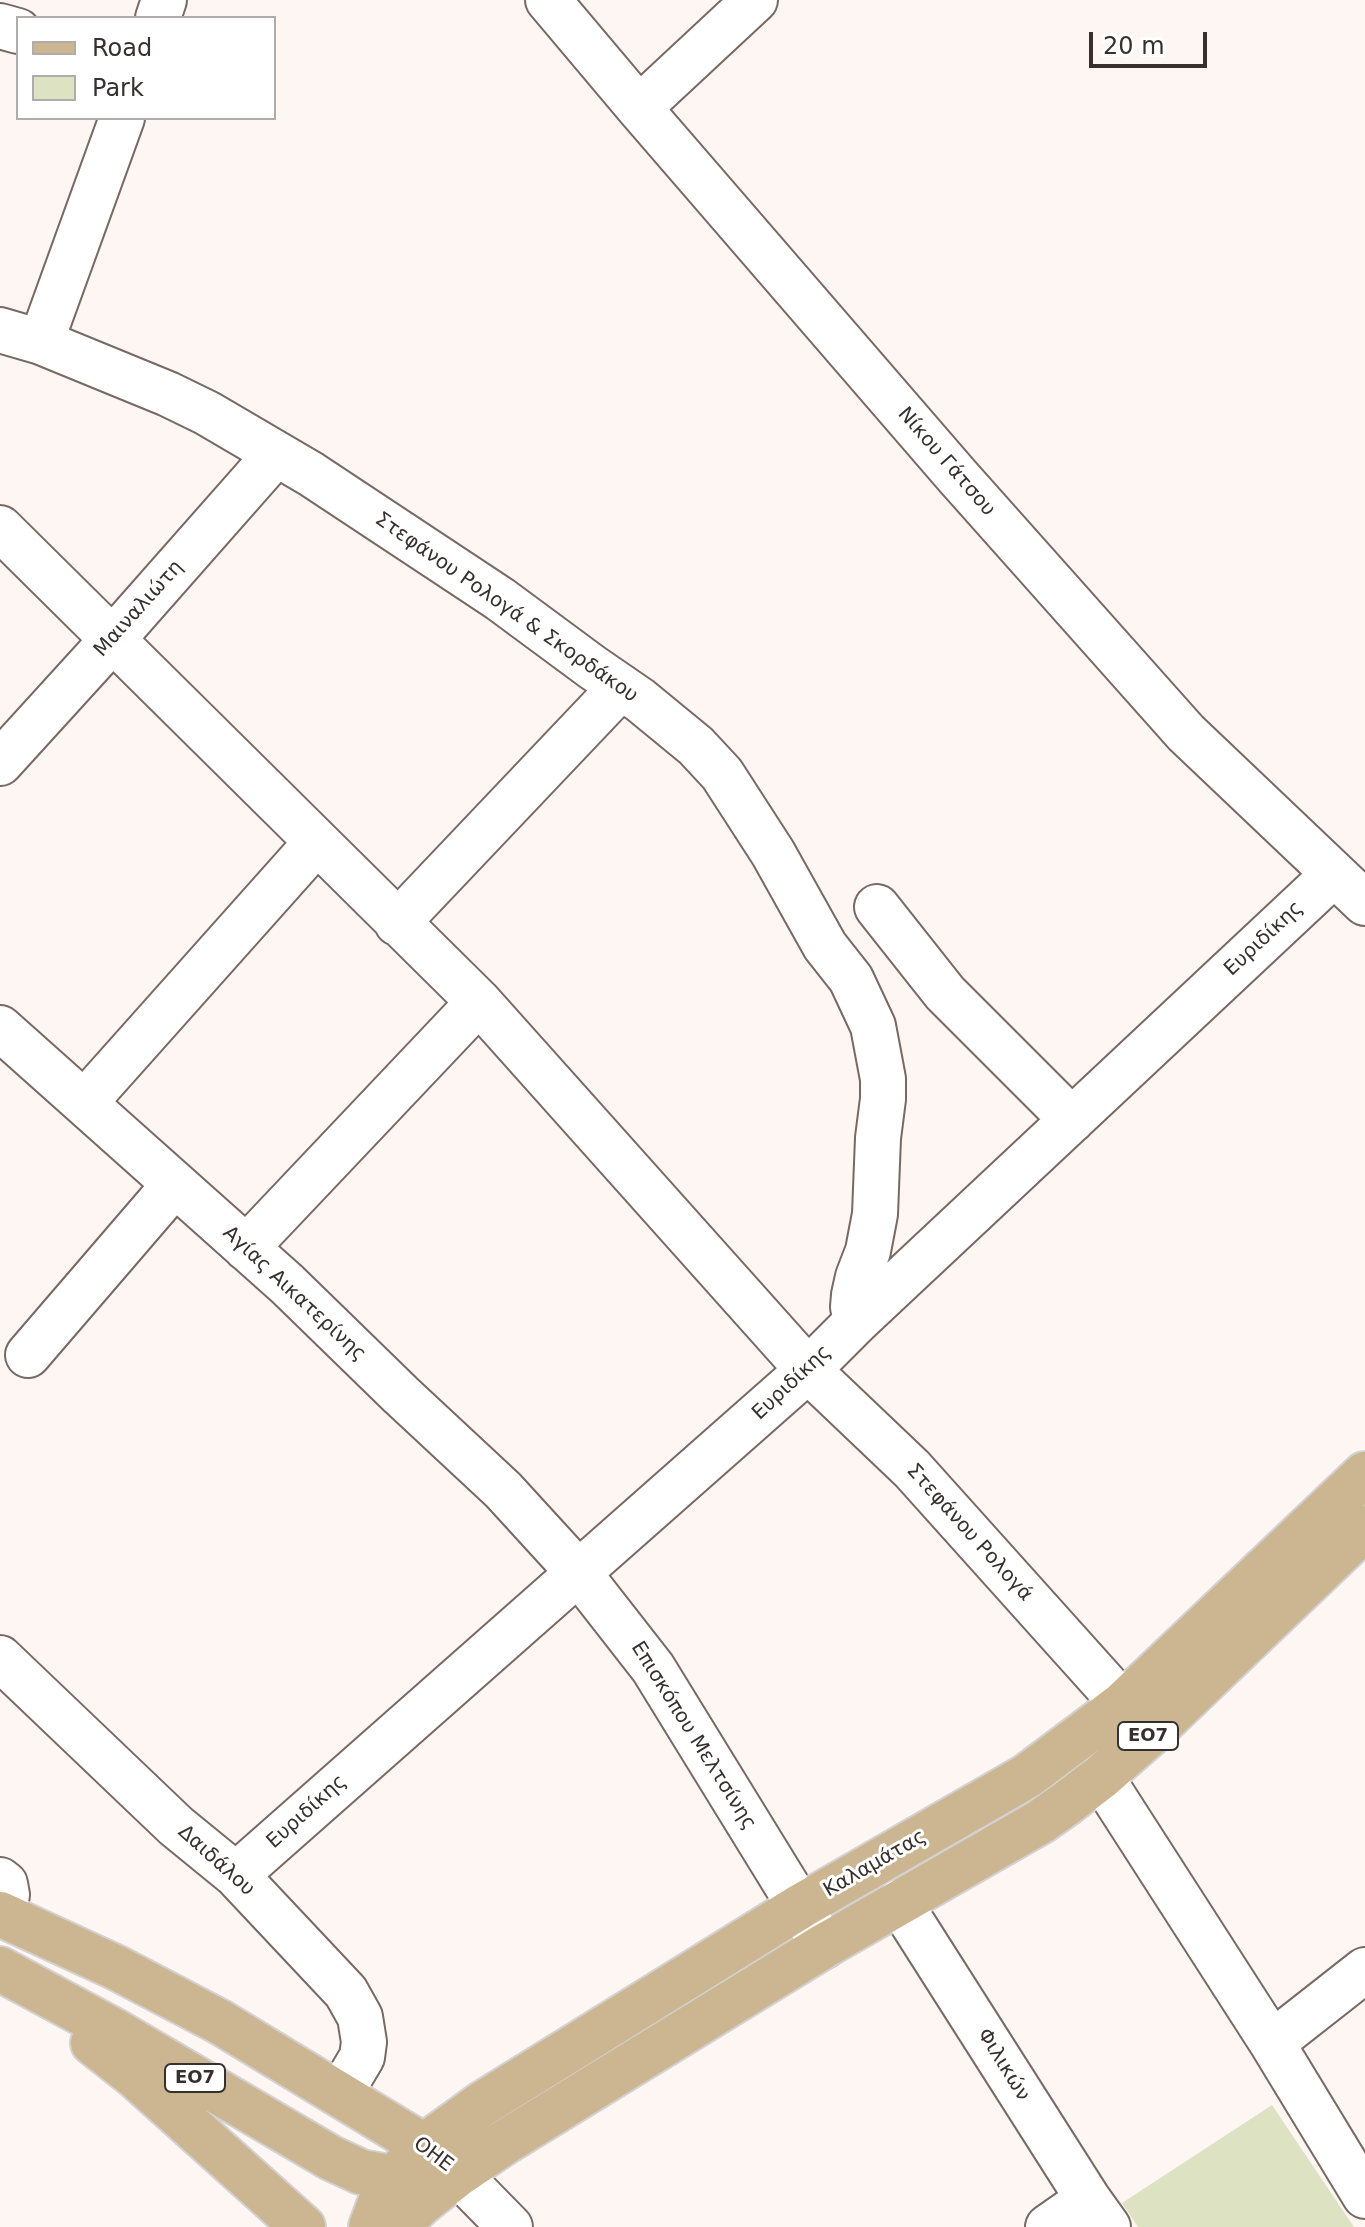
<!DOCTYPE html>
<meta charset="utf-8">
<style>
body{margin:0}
#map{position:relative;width:1365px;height:2227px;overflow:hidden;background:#fdf6f3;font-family:"DejaVu Sans",sans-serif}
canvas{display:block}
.legend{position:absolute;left:16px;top:16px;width:260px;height:104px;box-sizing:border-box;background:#fff;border:2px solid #afacab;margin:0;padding:10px 14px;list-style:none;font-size:24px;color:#37302e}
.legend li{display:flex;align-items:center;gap:16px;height:40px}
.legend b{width:40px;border:2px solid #afacab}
.scale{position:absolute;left:1089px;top:32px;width:118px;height:36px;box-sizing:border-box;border:4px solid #37302e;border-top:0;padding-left:10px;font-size:24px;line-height:28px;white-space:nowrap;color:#37302e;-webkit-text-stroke:6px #fff;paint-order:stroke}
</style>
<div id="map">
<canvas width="1365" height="2227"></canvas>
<ul class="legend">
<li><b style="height:10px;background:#ccb691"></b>Road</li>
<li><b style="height:22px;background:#dde2c3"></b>Park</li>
</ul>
<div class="scale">20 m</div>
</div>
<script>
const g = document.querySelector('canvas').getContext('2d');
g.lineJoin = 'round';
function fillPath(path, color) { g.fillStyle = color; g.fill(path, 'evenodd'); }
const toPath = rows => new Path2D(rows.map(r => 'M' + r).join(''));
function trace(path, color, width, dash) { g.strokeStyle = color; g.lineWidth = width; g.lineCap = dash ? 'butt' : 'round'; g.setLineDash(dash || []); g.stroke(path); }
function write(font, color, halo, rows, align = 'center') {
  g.font = font + ' "DejaVu Sans",sans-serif'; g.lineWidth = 6; g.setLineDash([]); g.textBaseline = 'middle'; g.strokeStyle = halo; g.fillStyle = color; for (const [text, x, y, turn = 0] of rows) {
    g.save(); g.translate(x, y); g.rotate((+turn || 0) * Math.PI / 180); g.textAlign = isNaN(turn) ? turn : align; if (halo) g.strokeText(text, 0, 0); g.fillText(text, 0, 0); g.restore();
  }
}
fillPath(toPath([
 [1272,2105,1354,2227,1138,2227,1122,2203]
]), '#dde2c3');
const minor = toPath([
 [548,0,639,108,958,477,1186,733,1365,903],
 [158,18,164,0],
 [0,26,18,31],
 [639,108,755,0],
 [0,330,41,342,168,394,207,413,311,474,500,599,592,667,640,700,696,746,722,774,773,853,825,946,851,979,873,1026,883,1079,883,1099,878,1138,875,1214,868,1251,858,1277,854,1295,853,1307,856,1322],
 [41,342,122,118],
 [0,528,479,1002,808,1370,912,1469,1123,1704],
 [0,763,112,640,276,454],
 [877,907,945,993,1072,1120],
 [397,923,621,687],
 [0,1028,287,1284,401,1395,503,1490,578,1572,653,1668,824,1946],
 [85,1102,316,843],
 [246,1248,479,1002],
 [28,1355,175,1184],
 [0,1658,176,1826,236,1875,346,1992,360,2017,364,2042,362,2057,340,2094],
 [1101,1777,1272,2043,1365,2196],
 [236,1875,808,1370,856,1322,1333,875],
 [0,1880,5,1884,7,1895,0,1912],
 [899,1902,1088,2199,1108,2227],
 [1272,2043,1365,1970],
 [428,2149,458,2174,510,2227],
 [1048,2227,1088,2199]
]);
const major = toPath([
 [0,1914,117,1968,220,2022,424,2146],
 [0,1969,113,2030,331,2158,361,2172,394,2178,420,2179],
 [93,2043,135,2076,303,2227],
 [371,2227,380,2203,394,2178,424,2146,482,2104,801,1906,1027,1776,1123,1704,1365,1474],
 [397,2227,420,2204,458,2174,505,2142,824,1946,1040,1822,1067,1803,1101,1777,1151,1733,1365,1528]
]);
trace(minor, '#786963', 48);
trace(major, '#d3d1d1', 48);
trace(minor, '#fff', 44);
trace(major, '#ccb691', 44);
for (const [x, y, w] of [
 [1148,1736,60],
 [195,2078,60]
]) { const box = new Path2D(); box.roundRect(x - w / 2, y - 14, w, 28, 6); g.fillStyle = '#fff'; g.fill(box); trace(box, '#37302e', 2); }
write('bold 18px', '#37302e', null, [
 ["ΕΟ7",1148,1736],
 ["ΕΟ7",195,2078]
]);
write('20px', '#37302e', '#fff', [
 ["Νίκου Γάτσου",946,462,49],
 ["Στεφάνου Ρολογά & Σκορδάκου",506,608,35],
 ["Μαιναλιώτη",139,609,-48],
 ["Ευριδίκης",1264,939,-43],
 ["Αγίας Αικατερίνης",294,1294,43],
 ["Ευριδίκης",792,1383,-43],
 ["Στεφάνου Ρολογά",969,1533,48],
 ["Επισκόπου Μελτσίνης",693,1736,58],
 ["Ευριδίκης",307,1812,-42],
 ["Δαιδάλου",216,1861,42],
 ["Καλαμάτας",875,1864,-30],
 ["Φιλικών",1003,2065,58],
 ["ΟΗΕ",433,2155,37]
]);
</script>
